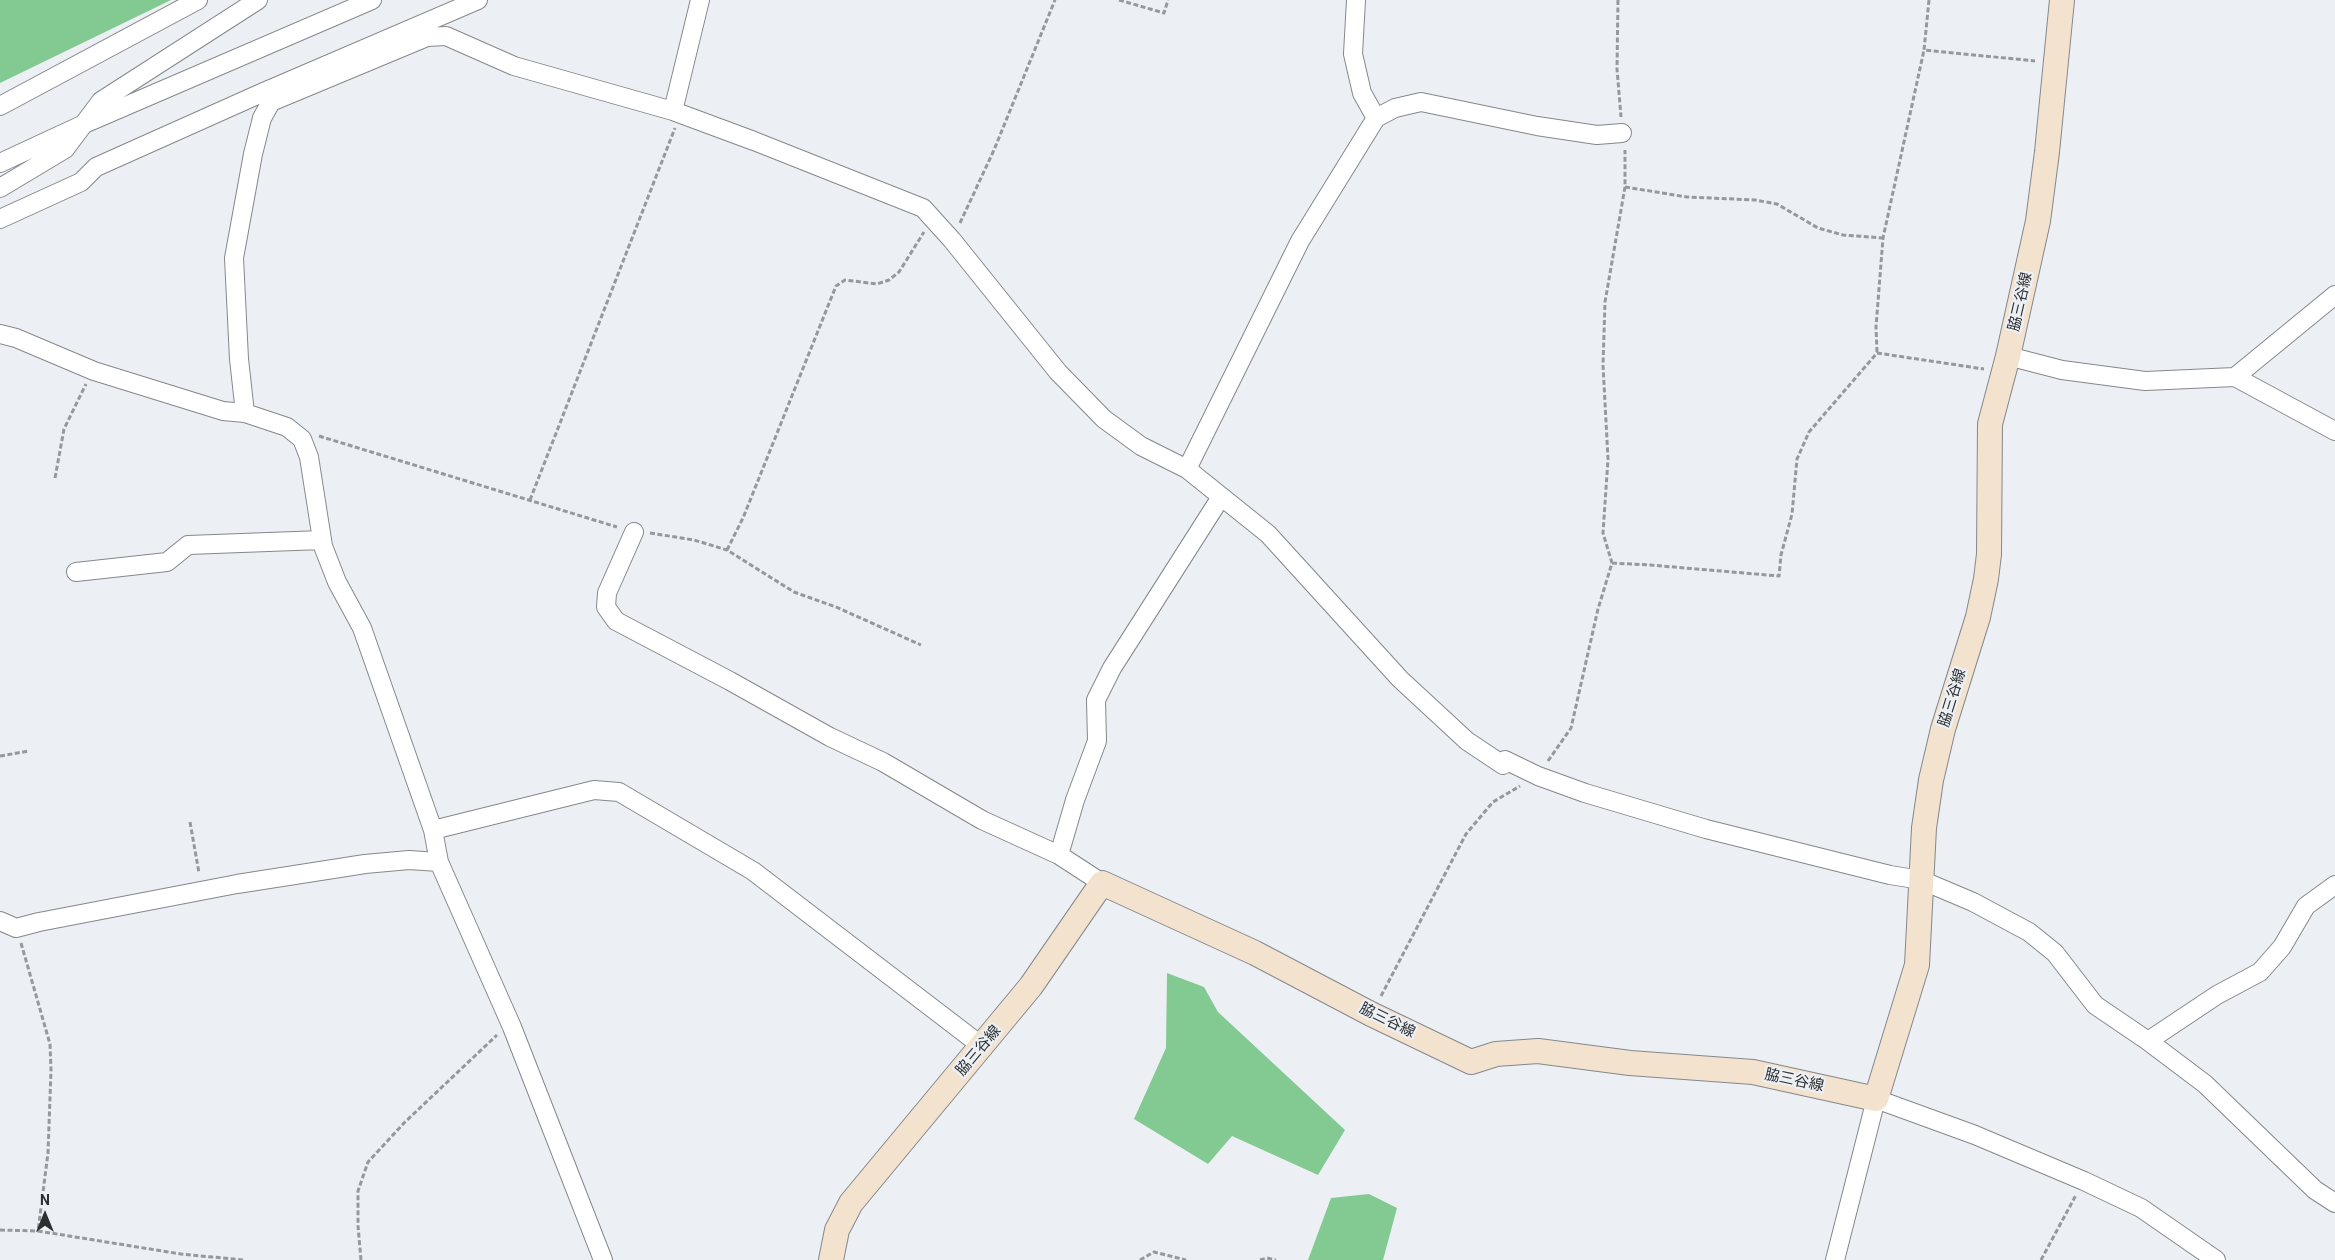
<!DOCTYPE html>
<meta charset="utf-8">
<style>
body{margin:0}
#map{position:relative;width:2335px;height:1260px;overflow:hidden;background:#ecf0f5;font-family:Roboto,sans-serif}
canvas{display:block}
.north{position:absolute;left:20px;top:1190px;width:50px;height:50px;-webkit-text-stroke:4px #ecf0f5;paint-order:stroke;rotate:0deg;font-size:14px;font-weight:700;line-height:20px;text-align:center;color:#2c2e30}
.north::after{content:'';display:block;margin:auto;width:18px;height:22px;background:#2c2e30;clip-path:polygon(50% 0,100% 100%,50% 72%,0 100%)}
</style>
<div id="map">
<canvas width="2335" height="1260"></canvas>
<div class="north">N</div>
</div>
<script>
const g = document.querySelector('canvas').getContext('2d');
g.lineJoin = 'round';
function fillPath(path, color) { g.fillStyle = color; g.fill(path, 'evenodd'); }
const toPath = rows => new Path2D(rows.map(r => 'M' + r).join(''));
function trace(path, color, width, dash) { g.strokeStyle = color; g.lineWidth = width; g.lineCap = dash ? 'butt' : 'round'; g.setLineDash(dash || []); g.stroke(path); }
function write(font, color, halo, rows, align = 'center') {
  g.font = font + ' Roboto,"Noto Sans JP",sans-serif'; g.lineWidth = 4.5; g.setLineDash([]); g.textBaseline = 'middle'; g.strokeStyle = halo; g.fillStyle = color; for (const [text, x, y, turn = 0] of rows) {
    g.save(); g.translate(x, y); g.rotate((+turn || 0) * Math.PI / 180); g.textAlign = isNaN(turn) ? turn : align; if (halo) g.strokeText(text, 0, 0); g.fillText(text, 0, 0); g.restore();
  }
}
fillPath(toPath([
 [0,0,171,0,0,83],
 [1167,973,1204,987,1218,1012,1345,1130,1318,1175,1232,1136,1208,1164,1134,1119,1166,1048],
 [1369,1194,1397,1208,1383,1260,1308,1260,1331,1198]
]), '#83c992');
const minor = toPath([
 [1356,0,1353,54,1362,93,1376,118],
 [269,99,266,91,478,0],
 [0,106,198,0],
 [673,111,700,0],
 [0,163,84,124,372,0],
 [0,188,65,149,101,101,258,0],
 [0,219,81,182,96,167,266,91],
 [0,334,16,338,94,371,223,411,245,413,287,427,302,439,309,457,323,546,337,582,362,628,433,830,439,862,512,1027,603,1260],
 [2008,356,2062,370,2145,381,2235,377,2335,295],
 [2235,377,2335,431],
 [245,413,239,359,234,258,253,154,262,118,271,102,427,37,446,36,514,66,673,111,754,141,923,208,952,240,1058,372,1104,419,1141,446,1187,469,1268,534,1400,679,1467,741,1503,765,1505,760,1538,776,1585,793,1706,829,1890,875,1921,880,1973,902,2029,932,2055,953,2095,1005,2148,1041,2205,1084,2315,1190,2335,1203],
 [1187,469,1300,241,1376,118,1395,108,1421,102,1537,126,1597,135,1622,133],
 [634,532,607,593,606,607,616,621,730,681,830,737,883,762,982,820,1059,855,1102,883],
 [76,572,167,562,188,545,322,540],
 [433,830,594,790,619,792,753,871,983,1047],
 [1059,855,1075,800,1097,741,1096,700,1112,668,1221,497],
 [0,921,16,928,39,922,237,884,365,864,409,860,439,862],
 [2148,1041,2217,995,2260,972,2282,947,2306,906,2335,885],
 [1835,1260,1876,1099,1975,1135,2084,1181,2141,1208,2216,1260]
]);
const secondary = toPath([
 [831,1260,837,1230,851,1203,1031,986,1102,883,1255,953,1371,1014,1471,1062,1496,1054,1538,1051,1630,1063,1753,1072,1876,1099,1917,965,1924,828,1931,780,1943,729,1978,617,1986,579,1989,554,1990,424,2008,356,2038,221,2047,152,2062,0]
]);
trace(minor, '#84888c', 20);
trace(secondary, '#84888c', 26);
trace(toPath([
 [1119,0,1164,13,1168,0],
 [1618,0,1617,69,1621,117],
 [1929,0,1924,50,2035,61],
 [1625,187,1687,197,1755,200,1777,204,1818,228,1843,235,1883,238],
 [960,223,994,150,1055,0],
 [1877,352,1876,327,1883,238,1924,50],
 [319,436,617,527],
 [55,478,64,429,86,384],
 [530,500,675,128],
 [650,533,694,540,727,550,794,592,836,607,921,645],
 [727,550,743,518,836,286,845,280,877,284,889,280,899,272,924,232],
 [1612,563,1650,565,1779,576,1781,555,1792,514,1797,459,1809,432,1877,353,1984,369],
 [0,756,29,751],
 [1548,761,1571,728,1598,609,1612,563,1603,533,1608,459,1603,365,1605,302,1625,187,1625,150],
 [190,822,199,873],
 [21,943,50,1044,51,1070,48,1153,38,1231,181,1254,243,1260],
 [1381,996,1466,834,1493,802,1520,786],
 [0,1230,38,1231],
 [361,1260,358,1226,358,1191,368,1162,404,1123,497,1035],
 [1140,1260,1154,1252,1186,1260],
 [1260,1260,1267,1258,1276,1260],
 [2041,1260,2076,1195]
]), '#95989c', 3, [5, 2.5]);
trace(minor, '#fff', 18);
trace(secondary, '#f2e2ce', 24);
write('15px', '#2c2e30', '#ecf0f5', [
 ["脇三谷線",2021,302,-77],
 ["脇三谷線",1953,698,-73],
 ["脇三谷線",1387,1021,26],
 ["脇三谷線",979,1051,-50],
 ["脇三谷線",1794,1081,12]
]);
</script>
